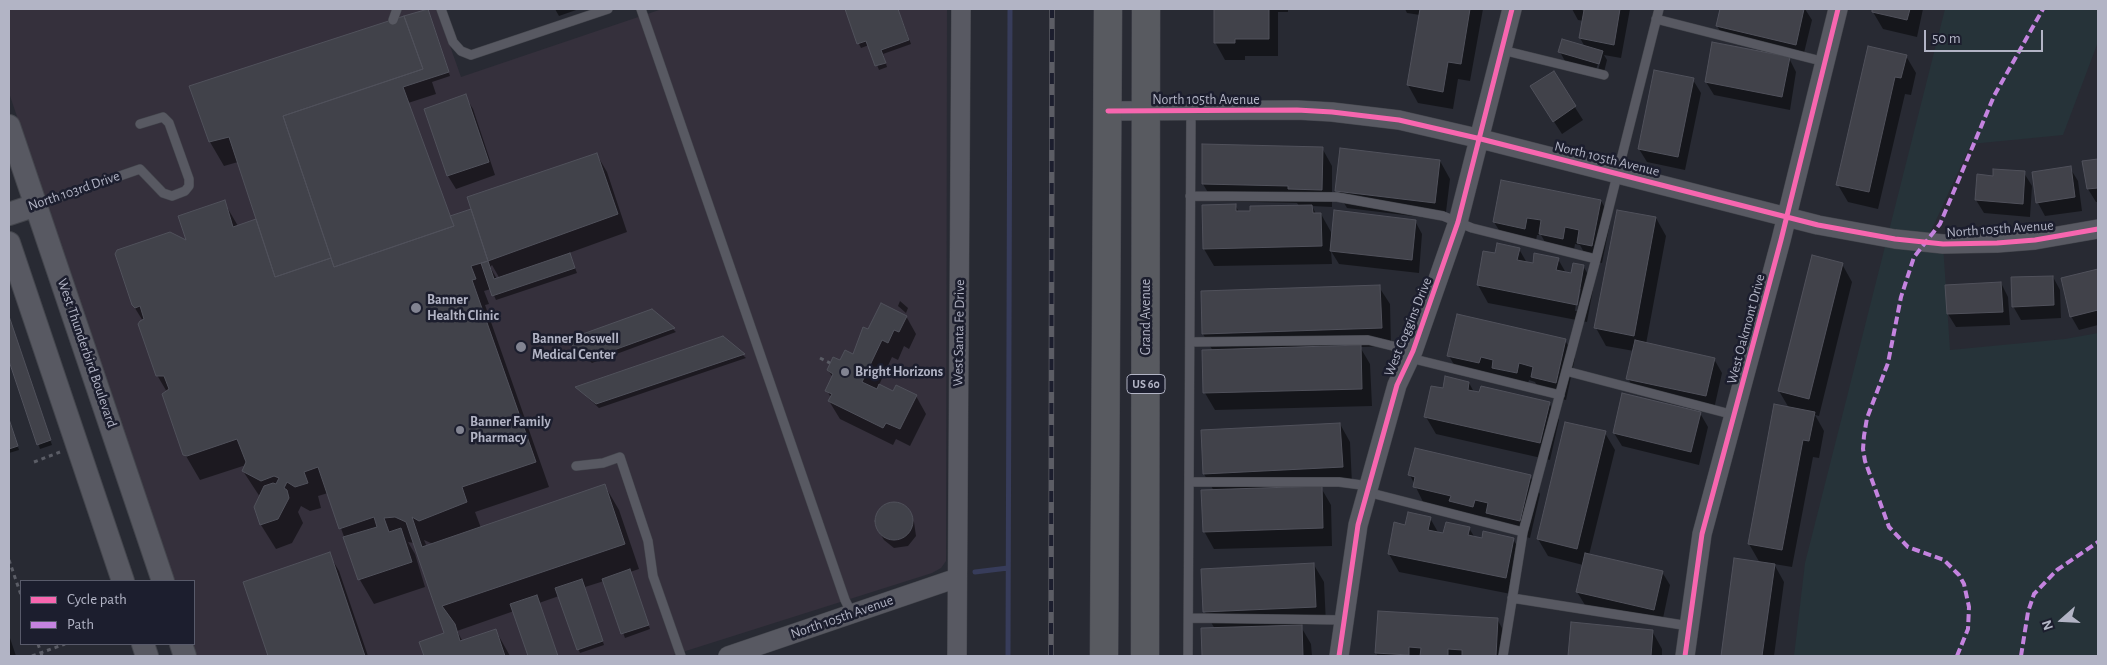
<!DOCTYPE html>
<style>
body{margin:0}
#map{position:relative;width:2107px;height:665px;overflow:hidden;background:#282a33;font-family:"Alegreya Sans",sans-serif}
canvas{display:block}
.frame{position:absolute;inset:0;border:10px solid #b2b4c5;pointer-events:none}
.legend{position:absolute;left:20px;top:580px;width:175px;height:65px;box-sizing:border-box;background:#1c1e2e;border:1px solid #585a6a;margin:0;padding:6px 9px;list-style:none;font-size:15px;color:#b2b4c5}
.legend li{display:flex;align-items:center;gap:10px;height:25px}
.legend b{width:25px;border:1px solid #585a6a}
.north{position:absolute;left:2037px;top:595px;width:50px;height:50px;-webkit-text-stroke:4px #1c1e2e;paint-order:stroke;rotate:251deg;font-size:14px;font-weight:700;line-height:20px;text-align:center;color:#b2b4c5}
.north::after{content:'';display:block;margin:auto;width:18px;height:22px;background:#b2b4c5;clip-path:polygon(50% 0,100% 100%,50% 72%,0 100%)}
.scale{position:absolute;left:1924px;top:30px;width:119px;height:22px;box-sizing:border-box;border:2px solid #b2b4c5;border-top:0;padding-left:6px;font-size:15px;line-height:18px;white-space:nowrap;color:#b2b4c5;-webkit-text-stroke:4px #1c1e2e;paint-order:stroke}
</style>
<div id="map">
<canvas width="2107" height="665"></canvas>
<div class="frame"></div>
<ul class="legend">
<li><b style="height:6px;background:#f766af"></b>Cycle path</li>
<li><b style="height:6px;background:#c483df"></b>Path</li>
</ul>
<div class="north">N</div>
<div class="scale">50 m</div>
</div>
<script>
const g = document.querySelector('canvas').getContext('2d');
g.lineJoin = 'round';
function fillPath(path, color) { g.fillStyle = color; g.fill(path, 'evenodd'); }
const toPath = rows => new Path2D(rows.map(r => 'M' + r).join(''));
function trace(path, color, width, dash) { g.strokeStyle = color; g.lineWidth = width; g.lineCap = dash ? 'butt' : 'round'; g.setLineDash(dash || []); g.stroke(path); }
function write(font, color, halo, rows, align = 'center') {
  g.font = font + ' "Alegreya Sans",sans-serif'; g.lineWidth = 5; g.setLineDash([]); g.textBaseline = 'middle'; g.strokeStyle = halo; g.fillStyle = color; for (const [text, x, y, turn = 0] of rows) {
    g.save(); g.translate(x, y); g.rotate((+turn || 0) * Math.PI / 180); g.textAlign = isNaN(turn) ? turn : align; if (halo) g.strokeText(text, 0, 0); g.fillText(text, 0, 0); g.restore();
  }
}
fillPath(toPath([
 [9,9,437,9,461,77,662,9,947,9,946,561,941,568,932,573,670,656,197,656,193,644,194,581,173,581,135,463,9,93]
]), '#35303c');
fillPath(toPath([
 [1945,9,2098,9,2098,42,2063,135,1971,144,1926,242,1943,244,1950,350,2065,339,2098,333,2098,656,1794,656,1805,563]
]), '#263339');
fillPath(toPath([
 [555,9,579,9,559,16],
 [846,9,898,9,911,44,883,54,887,67,879,70,869,45,861,48,859,44],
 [1215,9,1288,9,1288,12,1278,12,1278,56,1245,56,1245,60,1225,60,1215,42],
 [1405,9,1483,9,1470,81,1458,79,1453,109,1418,103,1408,85,1420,15,1407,13],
 [1572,9,1630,9,1621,58,1604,55,1607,60,1604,72,1565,61,1560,52,1585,47,1580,38,1584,21,1578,20],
 [1600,57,1602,57,1598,70,1596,70],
 [1721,9,1805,9,1812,20,1803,57,1725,39,1717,26],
 [1874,9,1923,9,1917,37,1883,29,1873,12],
 [429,13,450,76,432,82,436,94,408,103,450,217,472,210,597,155,607,172,627,232,569,253,577,273,496,300,491,289,484,291,489,304,485,305,549,487,475,512,481,528,605,486,619,510,639,569,630,572,650,629,625,638,604,581,585,587,604,645,580,653,559,596,539,603,558,656,529,656,514,611,457,631,463,642,496,631,510,656,425,656,420,642,445,634,414,543,408,542,415,554,425,587,374,604,360,580,328,493,318,496,321,508,310,511,301,506,298,512,303,523,292,543,276,549,261,525,255,507,260,497,243,471,246,465,200,480,186,456,167,392,157,375,143,321,133,305,224,202,238,226,258,220,238,162,224,166,210,142,190,87],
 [492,265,500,279,497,279,490,267],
 [424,540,433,544,427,547],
 [1906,56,1916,73,1911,95,1905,94,1878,209,1848,202,1838,185],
 [1789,58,1796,72,1790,110,1714,95,1706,82],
 [1553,73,1583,120,1562,134,1540,100],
 [1693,80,1701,93,1685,170,1647,162,1639,149],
 [465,96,473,109,495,175,456,189,448,176],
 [1322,148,1332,166,1332,207,1312,206,1316,214,1321,214,1331,232,1331,238,1415,221,1422,234,1419,273,1339,264,1331,251,1332,264,1214,266,1204,249,1235,205,1239,212,1299,206,1297,203,1213,201,1203,184],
 [2098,160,2098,202,2096,202,2088,189,2083,162],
 [1440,161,1450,179,1445,220,1347,208,1337,191],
 [2070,168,2078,181,2082,211,2045,216,2038,203],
 [2024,173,2032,186,2030,217,1984,213,1976,200,1994,177],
 [1601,201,1611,218,1602,263,1588,260,1580,245,1575,244,1573,256,1550,251,1541,235,1537,235,1535,246,1505,240,1494,222],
 [1656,218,1666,236,1646,344,1714,359,1722,373,1714,409,1635,392,1628,378,1634,351,1606,346,1596,328],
 [1519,249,1527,263,1534,264,1558,259,1566,273,1572,274,1583,266,1594,284,1587,322,1488,303,1478,285,1484,252,1496,255],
 [1578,289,1581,289,1577,311,1575,311],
 [1842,264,1852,282,1819,416,1815,415,1824,431,1819,458,1813,457,1792,567,1774,564,1784,582,1774,656,1722,656,1735,559,1760,563,1749,544,1789,408,1779,391],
 [2098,270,2098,325,2079,330,2071,316,2062,279],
 [2053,277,2060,290,2061,318,2021,320,2013,306],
 [2001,283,2008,297,2010,325,1956,327,1948,314],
 [1379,287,1390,304,1391,346,1360,347,1370,364,1372,406,1215,410,1205,393,1213,351,1203,334],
 [900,301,908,308,906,313,898,306],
 [652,310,676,332,592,363,568,341],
 [9,316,52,445,40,449,9,357],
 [906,316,916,334,909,349,904,346,898,360,892,357,879,385,894,393,916,396,926,414,910,446,896,439,893,445,840,419,829,401,831,398,827,390,833,378,828,370,853,356,869,331],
 [723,337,746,358,599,408,576,387],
 [1565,340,1575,358,1566,400,1542,395,1535,382,1529,380,1526,390,1459,373,1449,356],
 [1469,383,1474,392,1549,403,1559,420,1550,460,1436,434,1426,417,1443,389],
 [1700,413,1708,427,1699,465,1622,446,1614,433],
 [9,420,19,450,9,453],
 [1340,424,1350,442,1352,484,1320,486,1331,505,1332,546,1214,549,1204,531,1214,491,1204,474],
 [1605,433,1615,450,1589,555,1662,572,1670,585,1662,623,1585,605,1577,592,1583,565,1548,556,1538,539],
 [1410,475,1530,476,1540,494,1530,538,1497,530,1490,518,1485,517,1483,524,1424,504],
 [898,504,909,513,914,522,916,536,908,546,894,548,884,540,878,530,877,516,885,506],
 [1430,518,1439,534,1444,535,1469,528,1475,538,1513,539,1523,556,1516,595,1399,572,1389,554,1406,526],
 [329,554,339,571,368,656,270,656,245,583],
 [1314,565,1324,582,1326,624,1300,625,1311,644,1312,656,1203,656,1202,629,1215,629,1205,612],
 [1497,619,1507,637,1506,656,1378,656,1376,653],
 [1572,623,1652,631,1662,649,1662,656,1569,656],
 [9,635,16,656,9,656]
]), '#0007');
trace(toPath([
 [975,572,1008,568],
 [1008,656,1010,9]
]), '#373c5a', 5);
const building = toPath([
 [428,9,449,72,403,87,454,226,334,267,283,116,423,69,404,16,428,9],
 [845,9,898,9,909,40,881,50,886,63,875,66,866,41,857,44,845,9],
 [1214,9,1269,9,1269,39,1235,39,1235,43,1214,43,1214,9],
 [1420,9,1470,9,1461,64,1448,62,1443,92,1407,85,1420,9],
 [1580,9,1620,9,1614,45,1579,38,1584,10,1580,9],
 [1720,9,1804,9,1796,45,1716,26,1720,9],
 [1872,9,1910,9,1907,20,1872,12,1872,9],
 [404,16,423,69,283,116,331,258,275,277,229,137,209,142,189,86,404,16],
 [1562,39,1603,51,1599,64,1558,52,1562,39],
 [1712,42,1790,57,1782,97,1705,82,1712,42],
 [1868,46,1907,55,1901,78,1895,77,1869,192,1836,185,1868,46],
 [1654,70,1694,78,1678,157,1638,149,1654,70],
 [1554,71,1576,106,1553,122,1530,86,1554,71],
 [466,94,489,162,447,176,424,109,466,94],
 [1202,144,1323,147,1322,190,1288,189,1288,186,1202,184,1202,144],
 [1340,148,1440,160,1435,203,1335,191,1340,148],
 [597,153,618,214,488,261,467,197,597,153],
 [2098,159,2098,188,2087,189,2082,161,2098,159],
 [2071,166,2075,197,2036,203,2032,172,2071,166],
 [1993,169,2025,171,2023,204,1975,200,1977,174,1993,176,1993,169],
 [1501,180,1601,200,1592,246,1577,243,1579,230,1565,227,1563,239,1539,234,1541,220,1527,218,1525,229,1493,222,1501,180],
 [225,200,233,227,256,219,275,277,331,258,334,267,454,226,450,216,471,209,488,261,471,266,476,279,472,280,536,462,462,487,467,502,419,521,412,517,422,547,605,484,625,544,442,606,455,624,460,641,496,629,505,656,424,656,419,642,444,633,406,522,395,517,384,518,389,532,401,528,412,562,358,580,343,537,377,527,374,517,339,529,318,467,304,472,308,483,295,487,287,482,284,488,287,490,289,498,278,519,260,525,254,507,264,486,273,483,276,484,279,478,274,476,261,481,242,471,246,462,237,439,187,456,183,455,162,394,169,389,164,376,156,376,138,324,140,321,144,319,140,306,135,308,132,305,115,254,117,250,170,232,186,240,178,216,225,200],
 [1236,204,1236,211,1250,211,1250,206,1312,205,1313,213,1321,213,1322,246,1203,249,1202,205,1236,204],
 [1334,210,1416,220,1412,260,1330,251,1334,210],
 [1617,210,1656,217,1634,336,1594,328,1617,210],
 [1497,243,1520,248,1517,260,1533,263,1534,253,1559,258,1556,270,1571,273,1573,263,1584,265,1577,305,1477,285,1483,251,1495,253,1497,243],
 [570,253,575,268,492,296,481,263,488,261,494,279,570,253],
 [1812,255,1843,263,1809,399,1778,391,1812,255],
 [2098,269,2098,310,2070,317,2061,278,2098,269],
 [2053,276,2054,305,2012,307,2011,277,2053,276],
 [2001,282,2003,312,1947,314,1945,285,2001,282],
 [1380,285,1382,328,1202,334,1201,291,1380,285],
 [881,303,907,316,899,332,894,330,888,343,882,340,862,382,877,389,879,384,893,391,896,385,917,395,900,429,886,423,883,428,828,401,832,394,825,391,833,374,827,370,833,357,840,360,845,350,853,354,863,327,868,329,881,303],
 [652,309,675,328,589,359,566,340,652,309],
 [1457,314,1566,339,1556,383,1531,377,1533,367,1519,363,1517,373,1492,368,1493,360,1481,357,1479,363,1447,356,1457,314],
 [9,316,51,440,37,445,9,361,9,316],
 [723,336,745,354,596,404,575,387,723,336],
 [1635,340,1715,358,1706,396,1626,379,1635,340],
 [1361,345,1362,389,1203,393,1202,350,1361,345],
 [1445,376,1469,382,1468,390,1479,392,1481,386,1550,402,1540,443,1424,417,1431,386,1443,388,1445,376],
 [1622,393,1701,412,1691,452,1613,433,1622,393],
 [1774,404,1815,412,1809,441,1803,440,1782,550,1748,544,1774,404],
 [9,419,18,446,9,449,9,419],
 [1565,422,1606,431,1577,549,1537,539,1565,422],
 [1340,423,1343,467,1203,474,1201,430,1340,423],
 [1415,448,1531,475,1520,521,1486,513,1488,503,1475,500,1473,507,1449,501,1451,496,1413,487,1415,477,1408,475,1415,448],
 [1322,486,1323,528,1203,532,1201,490,1322,486],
 '875 521a19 19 0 1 1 38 0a19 19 0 1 1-38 0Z',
 [1408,512,1431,517,1428,530,1443,533,1446,522,1470,527,1468,535,1482,538,1483,531,1514,538,1506,578,1388,554,1394,522,1405,525,1408,512],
 [330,552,365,656,268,656,243,582,330,552],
 [1585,553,1663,571,1654,610,1576,592,1585,553],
 [1734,558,1775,564,1762,656,1721,656,1734,558],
 [1314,563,1316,607,1203,612,1201,569,1314,563],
 [630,569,649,625,621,634,602,579,630,569],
 [582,579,603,641,577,650,555,588,582,579],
 [537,595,558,656,528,656,510,604,537,595],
 [1378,611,1498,618,1496,656,1462,656,1462,650,1448,649,1448,656,1420,656,1421,648,1409,647,1409,655,1375,653,1378,611],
 [1571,622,1653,630,1651,656,1568,656,1571,622],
 [1302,625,1303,656,1202,656,1201,628,1302,625]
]);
fillPath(building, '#41424a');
trace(building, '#50515b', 1);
const service = toPath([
 [441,9,453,42,461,51,471,55,608,9],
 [641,9,845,600,852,614],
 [1656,19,1825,62],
 [393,20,397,9],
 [1502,50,1604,75],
 [1190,196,1337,197,1443,216,1472,228,1596,259],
 [36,205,140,169,163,193,172,196,185,191,189,186,189,179,169,123,163,117,140,124],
 [1190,342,1368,340,1413,351],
 [1410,358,1560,395],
 [1566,371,1734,415],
 [576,466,603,463,620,457,648,541,653,576,681,656],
 [1189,482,1339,482,1369,486],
 [1367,492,1523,532],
 [1512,598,1689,626],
 [1189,618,1344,620],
 [1188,656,1191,111],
 [1503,656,1523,532,1596,259,1659,9]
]);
const minor = toPath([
 [1108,111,1297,110,1332,112,1399,120,1481,139,1818,225,1895,239,1943,244,1997,243,2035,240,2098,229],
 [728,656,957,578],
 [957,656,961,9],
 [1339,656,1358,525,1397,385,1413,351,1458,222,1512,9],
 [1685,656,1702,534,1781,240,1838,9]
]);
const tertiary = toPath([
 [9,126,163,581],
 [9,214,36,205],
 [9,243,123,581],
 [143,644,147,656],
 [181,644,185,656]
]);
const trunk = toPath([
 [1104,656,1108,9],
 [1145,656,1146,9]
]);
trace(service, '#44464d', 10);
trace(minor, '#44464d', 20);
trace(tertiary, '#44464d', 24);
trace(trunk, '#45464f', 29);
trace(toPath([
 [820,358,830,363],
 [34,462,60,452],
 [9,560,21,595],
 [38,644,42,656],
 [32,656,65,644]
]), '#5b5d66', 3, [4, 4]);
trace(service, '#585962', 9);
trace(minor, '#585962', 19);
trace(tertiary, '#585962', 22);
trace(trunk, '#585a60', 28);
const rail = toPath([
 [1051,656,1052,9]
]);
trace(rail, '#5c5d65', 5.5);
trace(rail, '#1c1e2e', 4, [11]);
trace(toPath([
 [1957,656,1968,629,1969,607,1964,584,1959,575,1944,560,1908,547,1889,527,1865,461,1863,449,1864,436,1867,418,1888,363,1901,297,1914,257,1940,224,1994,96,2043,9],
 [2021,656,2028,612,2034,594,2057,570,2098,542]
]), '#c483df', 4, [8, 4]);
trace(toPath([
 [1108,111,1297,110,1332,112,1399,120,1481,139,1818,225,1895,239,1943,244,1997,243,2035,240,2098,229],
 [1339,656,1358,525,1397,385,1413,351,1458,222,1512,9],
 [1685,656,1702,534,1781,240,1838,9]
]), '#f766af', 5);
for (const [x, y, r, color] of [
 [416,308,6,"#828492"],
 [521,347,6,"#828492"],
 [845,372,5,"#828492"],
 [460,430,5,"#828492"]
]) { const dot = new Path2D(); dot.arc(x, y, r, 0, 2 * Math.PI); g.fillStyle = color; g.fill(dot); trace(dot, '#1c1e2e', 2); }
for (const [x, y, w] of [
 [1146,384,38]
]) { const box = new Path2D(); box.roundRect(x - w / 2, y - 9.5, w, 19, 4); g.fillStyle = '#1c1e2e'; g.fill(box); trace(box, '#b2b4c5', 1); }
write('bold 12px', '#b2b4c5', null, [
 ["US 60",1146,384]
]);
write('14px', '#b2b4c5', '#1c1e2e', [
 ["North 105th Avenue",1206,100],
 ["North 105th Avenue",1607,159,14],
 ["North 103rd Drive",74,191,-19],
 ["North 105th Avenue",2000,229,-4],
 ["Grand Avenue",1146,317,-90],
 ["West Coggins Drive",1408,327,-68],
 ["West Oakmont Drive",1746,329,-75],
 ["West Santa Fe Drive",959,333,-89],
 ["West Thunderbird Boulevard",87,353,71],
 ["North 105th Avenue",842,617,-19]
]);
write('bold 14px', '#b2b4c5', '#1c1e2e', [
 ["Banner",427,300],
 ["Health Clinic",427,316],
 ["Banner Boswell",532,339],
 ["Medical Center",532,355],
 ["Bright Horizons",855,372],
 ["Banner Family",470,422],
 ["Pharmacy",470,438]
], 'left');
</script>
